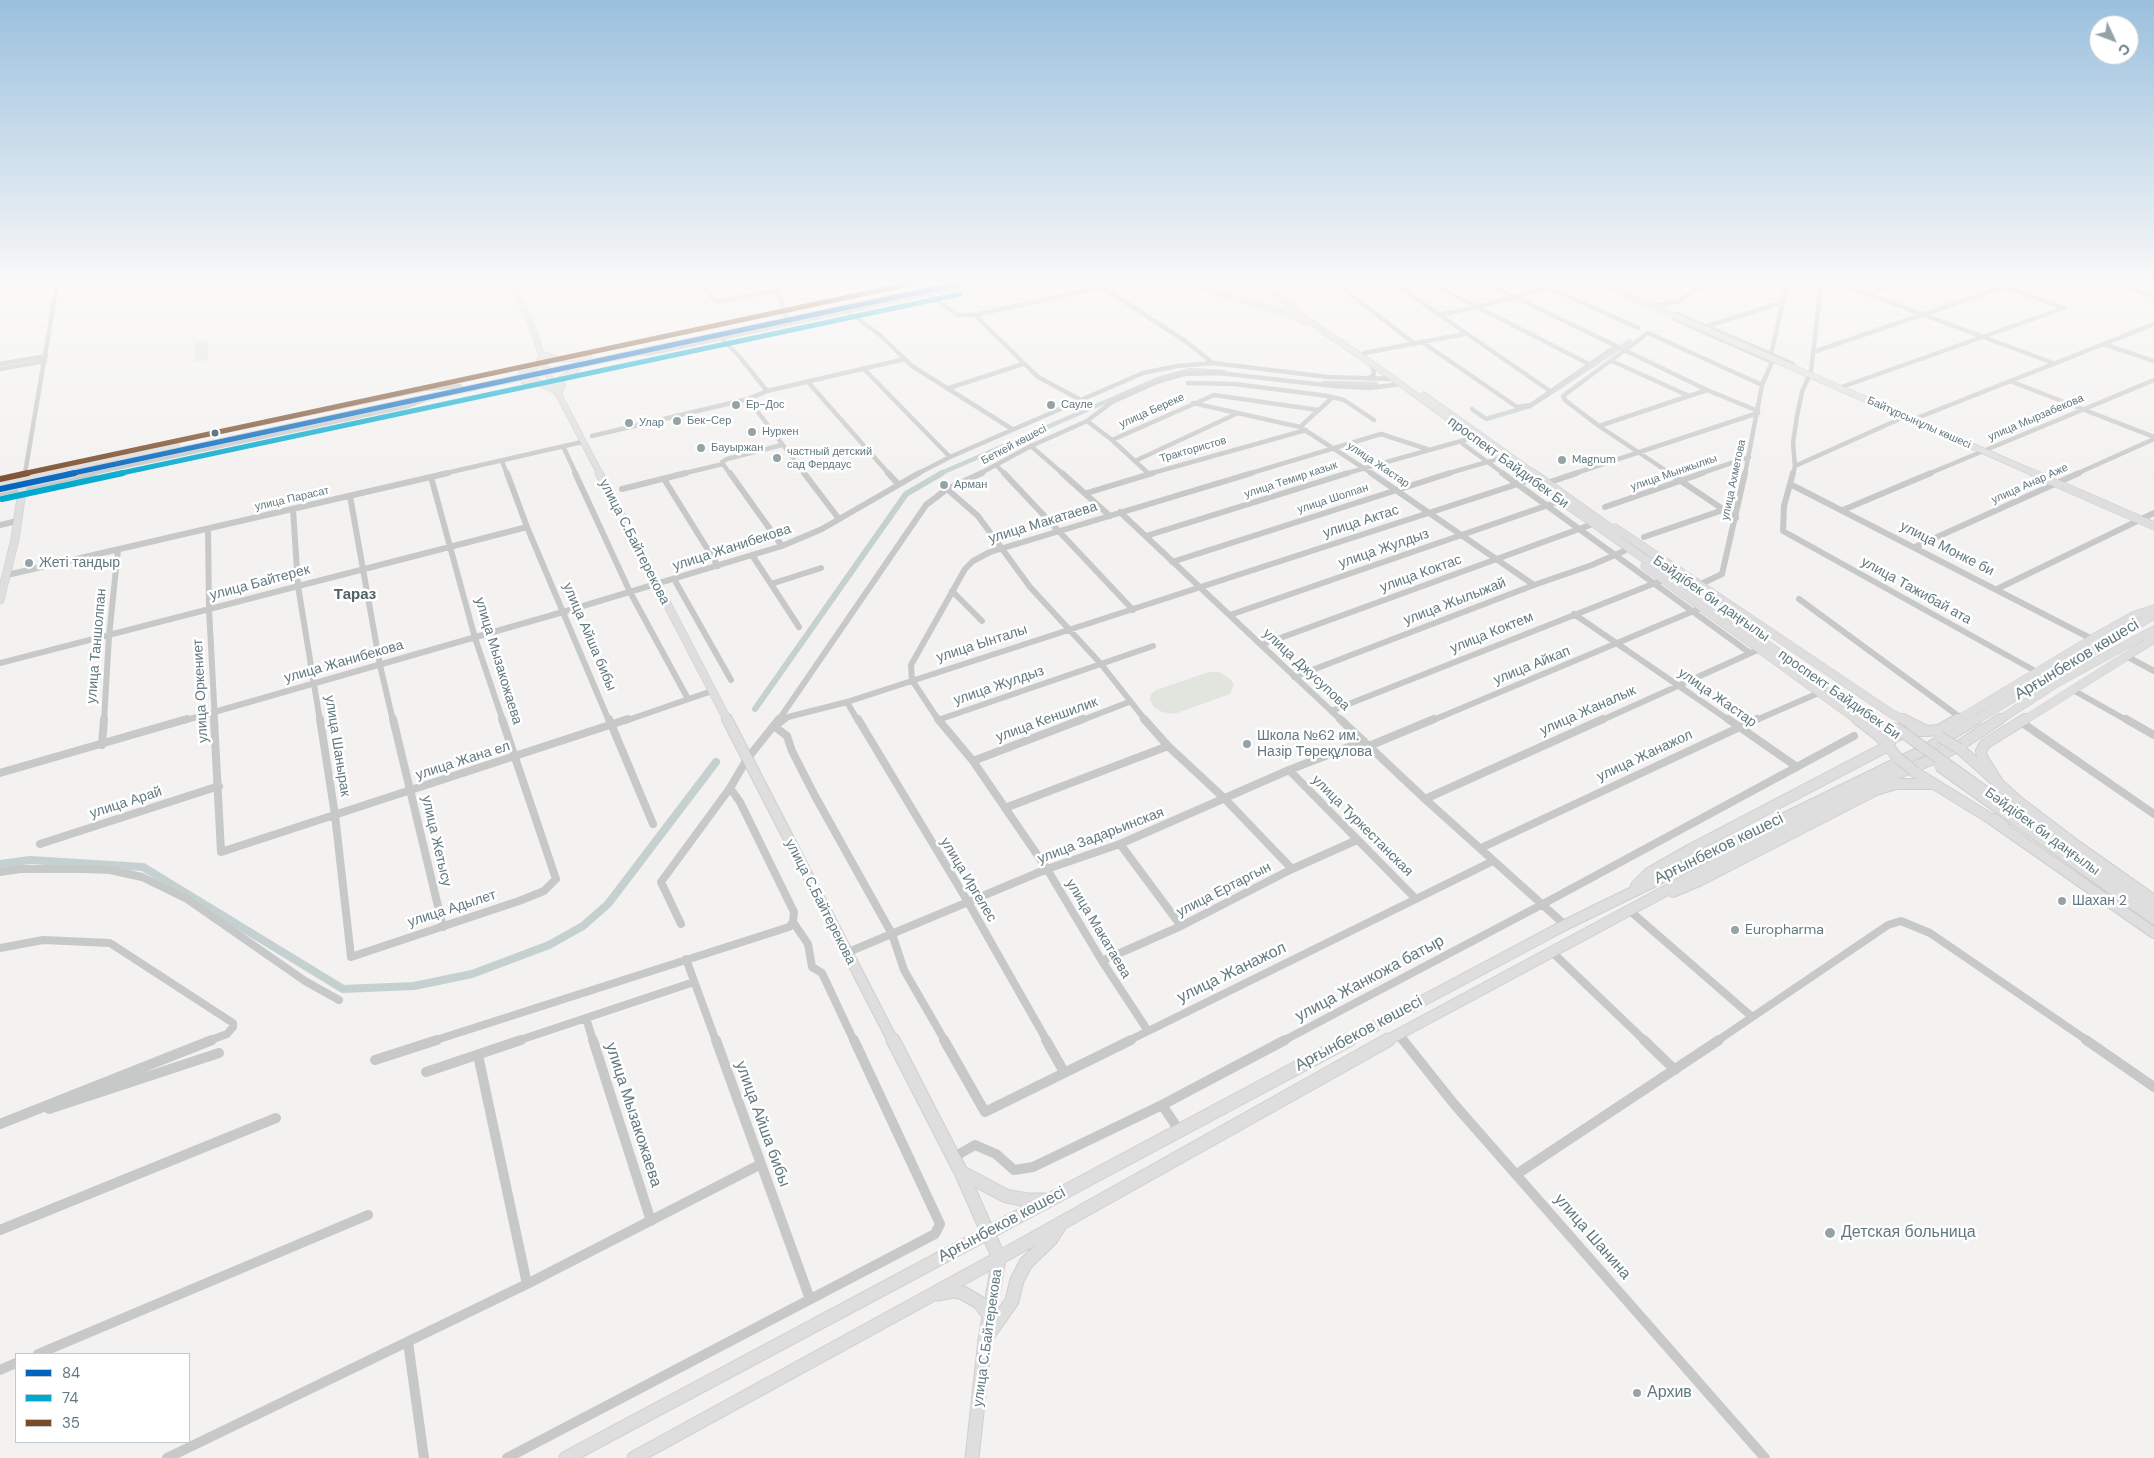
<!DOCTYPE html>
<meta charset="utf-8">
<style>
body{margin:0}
#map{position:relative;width:2154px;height:1458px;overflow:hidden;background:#f3f2f0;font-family:"DM Sans",sans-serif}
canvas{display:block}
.legend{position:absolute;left:15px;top:1353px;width:175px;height:90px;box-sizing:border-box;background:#fff;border:1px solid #c0c9cd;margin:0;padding:6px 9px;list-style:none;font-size:15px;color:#627981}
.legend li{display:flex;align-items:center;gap:10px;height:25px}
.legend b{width:25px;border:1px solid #c0c9cd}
.north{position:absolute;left:2089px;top:15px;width:50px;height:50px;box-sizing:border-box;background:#fff;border:1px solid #c0c9cd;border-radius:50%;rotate:133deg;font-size:14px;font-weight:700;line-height:20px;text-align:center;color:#627981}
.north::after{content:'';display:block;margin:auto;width:18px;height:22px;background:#95a3a8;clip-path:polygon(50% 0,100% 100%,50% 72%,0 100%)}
</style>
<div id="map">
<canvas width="2154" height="1458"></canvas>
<ul class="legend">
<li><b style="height:6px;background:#0065bd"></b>84</li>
<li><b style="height:6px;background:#00a9ce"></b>74</li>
<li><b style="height:6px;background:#7a4b2a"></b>35</li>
</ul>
<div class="north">С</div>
</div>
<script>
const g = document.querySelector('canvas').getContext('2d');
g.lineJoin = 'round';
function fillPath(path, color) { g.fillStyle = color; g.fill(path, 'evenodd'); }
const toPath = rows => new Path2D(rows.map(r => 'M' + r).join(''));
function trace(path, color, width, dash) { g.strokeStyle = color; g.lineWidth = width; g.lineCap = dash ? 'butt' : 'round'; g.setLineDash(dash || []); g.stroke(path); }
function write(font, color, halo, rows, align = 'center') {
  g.font = font + ' "DM Sans",sans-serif'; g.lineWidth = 5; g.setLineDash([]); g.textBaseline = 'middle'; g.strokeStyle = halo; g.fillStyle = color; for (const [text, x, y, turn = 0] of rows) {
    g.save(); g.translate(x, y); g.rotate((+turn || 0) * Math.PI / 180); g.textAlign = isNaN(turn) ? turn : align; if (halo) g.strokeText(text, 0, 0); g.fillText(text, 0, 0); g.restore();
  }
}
fillPath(toPath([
 [208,340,208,360,195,362,195,342],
 [1209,672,1219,672,1229,678,1234,684,1230,694,1174,714,1162,712,1154,707,1150,700,1151,694,1156,690]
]), '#e2e4de');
trace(toPath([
 [1324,383,1376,384],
 [1472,409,1486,419,1530,406,1630,341],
 [939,474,1158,379,1190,370,1224,372]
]), '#c5d1d0', 4.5);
trace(toPath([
 [755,709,906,494,942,473]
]), '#c5d1d0', 6);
trace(toPath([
 [0,864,30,860,143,867,343,989,414,986,472,974,549,945,583,926,608,904,716,762]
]), '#c5d1d0', 8);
const majorFar3 = toPath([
 [512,284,533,329,547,372,600,474],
 [1188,284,1280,311,1306,322],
 [1262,284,1309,321,1394,379,1524,474],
 [1602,284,2036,474],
 [542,354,556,359,589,358],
 [522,372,538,365,542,355],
 [524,381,536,381,556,391],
 [558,394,562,386,562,378,577,369],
 [1424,395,1535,474],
 [37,474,176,445],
 [69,474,958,284]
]);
const majorFar2 = toPath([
 [599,473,728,721],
 [1522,473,1876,721],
 [1533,473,1617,533],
 [2033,473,2154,526],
 [0,482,43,473],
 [0,489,75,473],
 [1615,528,1892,714,1906,721],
 [1645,566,1859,721],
 [0,600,15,539,24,478],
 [1956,721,2092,639,2135,615,2154,609],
 [1974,721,2154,615],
 [1998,721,2058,682,2154,630],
 [2023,721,2154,639]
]);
const majorFar1 = toPath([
 [727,719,893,1041],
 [1874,719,1890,731],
 [1903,719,1927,731,1939,730,1958,719],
 [1898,758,1888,746,1893,737,1911,731,1924,731],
 [1915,772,1991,819,2009,819,2018,816,2021,809,2019,802,1960,749],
 [2002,789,1982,757,1981,751,1985,744,2025,719],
 [2019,802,2077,846,2154,900],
 [2021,817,2154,912],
 [1991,819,2154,933],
 [2015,820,2154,919],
 [1636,886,1649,873,1689,850,1888,746,1880,737,1857,719],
 [1673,892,1699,881,1876,790,1896,784,1934,784],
 [1347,1041,1565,925,1928,748,1977,719],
 [1386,1041,1844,795,1931,760,1957,747,2000,719]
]);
const major = toPath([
 [893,1040,961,1172,999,1258,985,1340,972,1458],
 [961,1172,1006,1196,1027,1200,1045,1200],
 [939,1294,954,1291,963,1293,980,1303,989,1315],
 [986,1338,1012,1301,1017,1280,1026,1263,1051,1239,1061,1223],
 [566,1458,1349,1040],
 [634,1458,999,1258,1388,1040]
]);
trace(majorFar3, '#cfcfcf', 7);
trace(majorFar2, '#cfcfcf', 9);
trace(majorFar1, '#cfcfcf', 12);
trace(major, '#cfcfcf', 15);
trace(toPath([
 [57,284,25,473,425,389,460,386],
 [669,284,671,288,689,284],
 [701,284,716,302,778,290],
 [775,284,786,316],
 [1021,284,1025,287,1036,285],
 [1337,284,1415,344],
 [1395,284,1550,391],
 [1432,284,1589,364],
 [1488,284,1707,390,1758,411],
 [1541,284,1638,328],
 [1841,284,2053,363],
 [2117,284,2154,296],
 [1610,288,1621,284],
 [1400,289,1417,284],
 [928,294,957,315,975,315,1038,377,1079,399],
 [1868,294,1899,284],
 [1652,306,1679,301,1699,287,1722,287,1736,284],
 [847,311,880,335,912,366,1012,429],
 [1677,314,1771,354,1787,284],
 [975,315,1102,287,1185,341,1213,363],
 [1439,315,1477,307,1562,284],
 [1674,319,1772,362,1762,385,1745,474],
 [1707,326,1781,303],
 [721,338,739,356,767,391],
 [1422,342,1517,407,1531,405,1616,346],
 [2103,344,2154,361],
 [1813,352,2013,284],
 [1364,353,1465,334],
 [633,354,652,353,974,284],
 [1771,354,1793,364,1793,368],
 [1612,361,1689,396],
 [0,364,46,356],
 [863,368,950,457],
 [0,369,45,361],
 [1368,379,1374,374,1372,364],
 [2010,381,2154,437],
 [808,382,889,474],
 [1188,383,1235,384,1328,396,1344,400,1374,420],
 [949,388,1023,364],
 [1839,388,2064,308,2004,287],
 [748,399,805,474],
 [1193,403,1300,427,1373,474],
 [1912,420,2154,324],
 [1087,421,1112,440,1149,474],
 [1599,426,1707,390],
 [1300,427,1333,397],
 [592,436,748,399,767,391,905,359],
 [1112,440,1214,395,1318,410],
 [1463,444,1504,474],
 [563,446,576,474],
 [1031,446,1063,474],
 [502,461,507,474],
 [1135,461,1236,414],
 [723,464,730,474],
 [997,466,1005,474],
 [1795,466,1904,417],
 [88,474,408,406,424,400],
 [442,474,582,442],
 [681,474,723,464,722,462,727,459,782,445],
 [917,474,950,457,1143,373,1177,366,1213,363,1328,377,1394,379],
 [979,474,1031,446,1087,421,1112,402,1157,382,1184,374,1219,373,1333,386,1370,388,1401,384],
 [1149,474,1306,430],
 [1248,474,1381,434,1427,449],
 [1344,474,1472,438],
 [1446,474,1501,458],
 [1573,474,1758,413],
 [1671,474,1599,426,1566,401,1563,396,1648,333,1762,385],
 [1699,474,1749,457],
 [1793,474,1795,466,1793,443,1797,416,1802,392,1811,371,1821,284],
 [1928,474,2154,380],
 [2076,474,2154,439]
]), '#c7c8c8', 4.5);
trace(toPath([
 [507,473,527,527,609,721],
 [575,473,630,592,688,699],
 [730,473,782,546],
 [804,473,839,519],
 [888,473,898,484],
 [1004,473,1133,610],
 [1062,473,1110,516],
 [1371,473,1534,585],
 [1502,473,1750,653],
 [1669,473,1736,518],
 [1793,473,1784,506,1783,531,2037,672],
 [431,477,475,638,503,721],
 [664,479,718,566],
 [1547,483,1577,473],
 [1790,484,2092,639],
 [622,489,686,473],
 [947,489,978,516,1030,587,1101,664,1146,721],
 [0,493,94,473],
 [1087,493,1153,473],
 [350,496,380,665,393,721],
 [1605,507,1703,473],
 [293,509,298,586,320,721],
 [1843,510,1931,473],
 [1120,512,1342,721],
 [0,525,17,521],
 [208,529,209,609,215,721],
 [1146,536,1348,473],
 [1644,537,1723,510],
 [1915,547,2079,473],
 [752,555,799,627],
 [1172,562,1450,473],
 [7,575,448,473],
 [674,579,731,680],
 [771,584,821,568],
 [1701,584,1722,574,1745,473],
 [1997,589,2154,513],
 [952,591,982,621],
 [1799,599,1961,718],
 [1574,614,1730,721],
 [1230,615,1560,501],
 [1261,645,1590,525],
 [2126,656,2154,671],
 [0,663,527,527],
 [1294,677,1534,585,1592,565,1624,551],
 [2073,690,2128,721],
 [847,702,858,721],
 [1331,711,1663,580],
 [938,720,1153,646],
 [104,721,109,636,118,550],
 [183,721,563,612,782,546,822,529,919,473],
 [625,721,712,691],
 [778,721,926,505,947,489,982,473],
 [782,721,788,717,847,702,1530,480],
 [939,721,912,680,911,665,965,569,973,561,990,552,1252,473],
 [1080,721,1129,702],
 [1431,721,1703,607],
 [1600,721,1762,648],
 [1754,721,1821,692]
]), '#c7c8c8', 6);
trace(toPath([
 [214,719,221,852,628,719],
 [320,719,335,815,351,957,519,901,544,891,556,879,502,719],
 [393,719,443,927],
 [609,719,653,824],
 [858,719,968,902,1047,1041],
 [938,719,973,761,1047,869,1102,961,1148,1031],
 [1144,719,1168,746,1225,799,1292,869],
 [1340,719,1425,799,1565,925],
 [1728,719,1797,767],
 [2126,719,2154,735],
 [2021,722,2154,814],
 [779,723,784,719],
 [774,726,787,736,792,751,815,796,892,934,904,970,945,1041],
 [102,745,104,719],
 [1369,746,1434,719],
 [973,761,1083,719],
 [1289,770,1416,899],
 [0,773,187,719],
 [1425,799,1603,719],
 [1005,808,1168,746],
 [40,844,219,786],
 [1120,844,1181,926],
 [1481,848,1757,719],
 [0,872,20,869,82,869,110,870,142,877,187,899,305,981,339,1000],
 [1629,910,1751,1016],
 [793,922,808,944,812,967,822,973,854,1041],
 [681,924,661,882,730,788,747,759,779,719],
 [0,948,43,940,110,943,233,1023,233,1027,227,1034,208,1041],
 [1551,951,1645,1041],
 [846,953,1047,869,1120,844,1289,770,1364,741],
 [686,959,716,1041],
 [1102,961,1181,926,1292,869,1357,840],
 [586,1018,593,1041],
 [1399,1034,1404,1041],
 [433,1041,789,927,793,922,794,912,740,802,730,788],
 [517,1041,694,982],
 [1128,1041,1493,861],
 [1283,1041,1543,904,1854,736],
 [1717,1041,1888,925,1901,921,1930,933,2088,1041]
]), '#c7c8c8', 8);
trace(toPath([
 [593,1040,651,1221],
 [716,1040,810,1299],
 [944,1040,985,1112,1131,1040],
 [1046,1040,1064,1072],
 [1403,1040,1454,1104,1765,1458],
 [1644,1040,1675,1070],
 [2086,1040,2154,1087],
 [478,1055,527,1284],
 [375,1060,437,1040],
 [426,1072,521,1040],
 [1162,1105,1179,1130],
 [49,1109,219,1053],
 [0,1124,212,1040],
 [954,1157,975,1145,996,1154,1014,1170,1033,1167,1162,1105,1285,1040],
 [1517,1174,1719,1040],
 [0,1230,276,1118],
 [408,1342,424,1458],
 [38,1354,368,1215],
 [0,1370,16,1363],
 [167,1458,527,1284,761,1164],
 [507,1458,935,1234,940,1224,854,1040]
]), '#c7c8c8', 10);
trace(majorFar3, '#dddedd', 5.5);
trace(majorFar2, '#dddedd', 8);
trace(majorFar1, '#dddedd', 10);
trace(major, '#dddedd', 13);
const majorBridge = toPath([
 [1895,727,2021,817],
 [1940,737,1960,749],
 [1898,758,1915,772],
 [1939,766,2015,820]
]);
trace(majorBridge, '#cfcfcf', 12, []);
trace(majorBridge, '#dddedd', 10);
trace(toPath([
 [69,474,957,284]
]), '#0065bd', 5);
trace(toPath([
 [0,489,75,473]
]), '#0065bd', 6);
trace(toPath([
 [117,474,960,294]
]), '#00a9ce', 5);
trace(toPath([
 [2,499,123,473]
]), '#00a9ce', 6);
trace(toPath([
 [22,474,909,284]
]), '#7a4b2a', 5);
trace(toPath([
 [0,479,28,473]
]), '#7a4b2a', 6);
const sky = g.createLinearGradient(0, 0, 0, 488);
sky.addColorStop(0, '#9ac0de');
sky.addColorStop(0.58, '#faf9f8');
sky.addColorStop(1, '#faf9f800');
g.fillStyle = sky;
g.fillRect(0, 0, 2154, 488);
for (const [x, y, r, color] of [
 [736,405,5,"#95a3a8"],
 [1051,405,5,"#95a3a8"],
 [677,421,5,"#95a3a8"],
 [629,423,5,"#95a3a8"],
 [752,432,5,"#95a3a8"],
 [215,433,4.5,"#627981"],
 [701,448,5,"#95a3a8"],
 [777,458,5,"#95a3a8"],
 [1562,460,5,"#95a3a8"],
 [944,485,5,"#95a3a8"],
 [29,563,5,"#95a3a8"],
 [1247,744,5,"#95a3a8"],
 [2062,901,5,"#95a3a8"],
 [1735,930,5,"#95a3a8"],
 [1830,1233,6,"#95a3a8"],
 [1637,1393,5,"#95a3a8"]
]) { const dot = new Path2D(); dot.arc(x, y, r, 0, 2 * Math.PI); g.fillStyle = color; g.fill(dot); trace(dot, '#fff', 2); }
write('11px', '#627981', '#fff', [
 ["Ер-Дос",746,405],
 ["Сауле",1061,405],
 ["Бек-Сер",687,421],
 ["Улар",639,423],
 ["Нуркен",762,432],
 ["Бауыржан",711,448],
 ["частный детский",787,452],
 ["сад Фердаус",787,465],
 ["Magnum",1572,460],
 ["Арман",954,485]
], 'left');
write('11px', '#627981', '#fff', [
 ["улица Береке",1152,411,-24],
 ["улица Мырзабекова",2036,418,-23],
 ["Байтұрсынұлы көшесі",1919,423,24],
 ["Беткей көшесі",1014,445,-28],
 ["Трактористов",1193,450,-16],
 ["улица Жастар",1378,465,34],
 ["улица Мынжылкы",1674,473,-19],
 ["улица Темир казык",1291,480,-18],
 ["улица Ахметова",1734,480,-78],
 ["улица Анар Аже",2030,484,-24],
 ["улица Парасат",292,499,-13],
 ["улица Шолпан",1333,499,-18]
]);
write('14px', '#627981', '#fff', [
 ["проспект Байдибек Би",1508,463,36],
 ["улица Актас",1361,522,-18],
 ["улица Макатаева",1043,523,-17],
 ["улица С.Байтерекова",634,542,63],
 ["улица Жанибекова",732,548,-18],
 ["улица Жулдыз",1384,549,-19],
 ["улица Монке би",1947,549,27],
 ["улица Коктас",1421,574,-20],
 ["улица Байтерек",260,583,-15],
 ["улица Тажибай ата",1916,591,29],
 ["Бәйдібек би даңғылы",1711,599,35],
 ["улица Жылыжай",1455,602,-21],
 ["улица Коктем",1492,633,-22],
 ["улица Айша бибы",589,637,67],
 ["улица Ынталы",982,644,-18],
 ["улица Таншолпан",97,646,-85],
 ["улица Мызакожаева",498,661,73],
 ["улица Жанибекова",344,662,-16],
 ["улица Айкап",1532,666,-22],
 ["улица Джусупова",1306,670,43],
 ["улица Жулдыз",999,686,-19],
 ["улица Оркениет",201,691,-93],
 ["проспект Байдибек Би",1839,695,35],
 ["улица Жастар",1717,698,35],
 ["улица Жаналык",1588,711,-24],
 ["улица Кеншилик",1047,720,-20],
 ["улица Шанырак",337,746,81],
 ["улица Жанажол",1645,756,-25],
 ["улица Жана ел",463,761,-18],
 ["улица Арай",126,803,-18],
 ["улица Туркестанская",1362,826,45],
 ["Бәйдібек би даңғылы",2042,832,36],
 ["улица Задарьинская",1101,836,-21],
 ["улица Жетысу",436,841,77],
 ["улица Иргелес",968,880,59],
 ["улица Ертаргын",1224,890,-27],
 ["улица С.Байтерекова",820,902,63],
 ["улица Адылет",452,909,-18],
 ["улица Макатаева",1098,929,59],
 ["улица С.Байтерекова",988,1338,-82]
]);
write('14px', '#627981', '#fff', [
 ["Жеті тандыр",39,563],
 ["Школа №62 им.",1257,736],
 ["Назір Төреқұлова",1257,752],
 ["Шахан 2",2072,901],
 ["Europharma",1745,930]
], 'left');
write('bold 15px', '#506066', '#fff', [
 ["Тараз",355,595]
]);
write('16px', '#627981', '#fff', [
 ["Арғынбеков көшесі",2077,660,-31],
 ["Арғынбеков көшесі",1719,849,-26],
 ["улица Жанажол",1232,973,-26],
 ["улица Жанкожа батыр",1370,979,-28],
 ["Арғынбеков көшесі",1359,1034,-28],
 ["улица Мызакожаева",633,1115,72],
 ["улица Айша бибы",762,1124,70],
 ["Арғынбеков көшесі",1002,1225,-28],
 ["улица Шанина",1592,1237,49]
]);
write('16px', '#627981', '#fff', [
 ["Детская больница",1841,1233],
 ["Архив",1647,1393]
], 'left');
</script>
